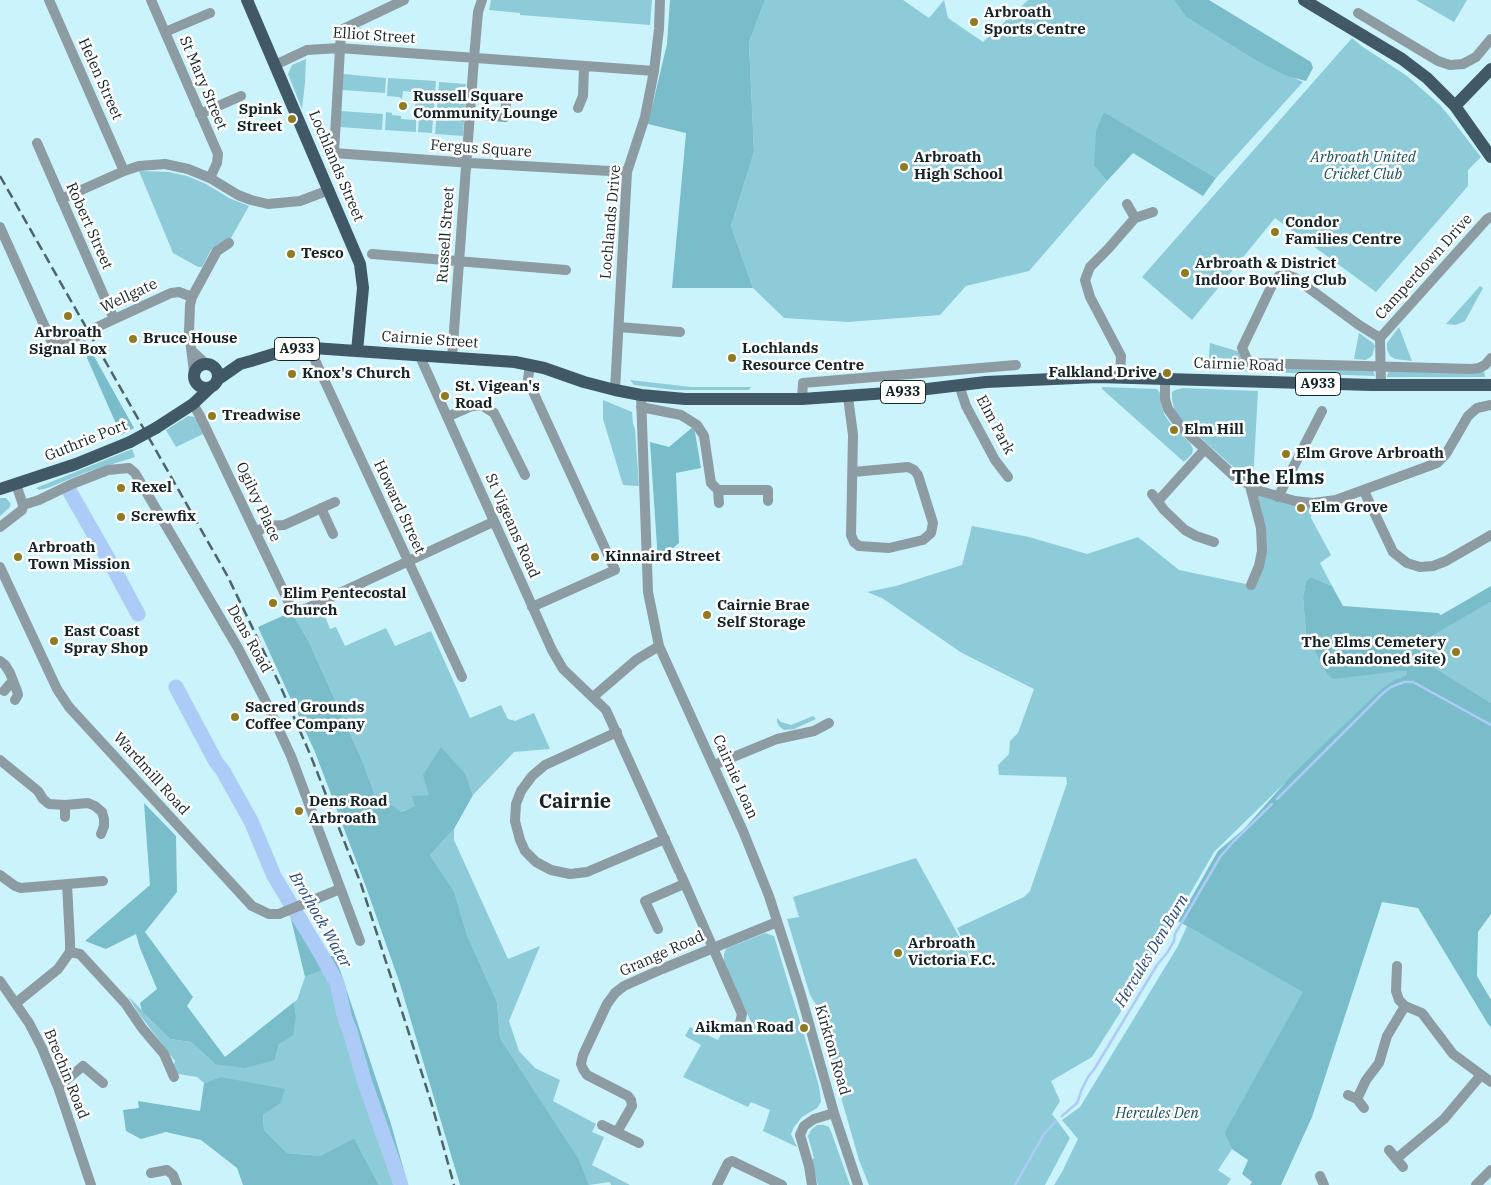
<!DOCTYPE html>
<style>
body{margin:0}
canvas{display:block;background:#cbf3fc}
</style>
<canvas width="1491" height="1185"></canvas>
<script>
const g = document.querySelector('canvas').getContext('2d');
g.lineJoin = 'round';
function fillPath(path, color) { g.fillStyle = color; g.fill(path, 'evenodd'); }
const toPath = rows => new Path2D(rows.map(r => 'M' + r).join(''));
function trace(path, color, width, dash) { g.strokeStyle = color; g.lineWidth = width; g.lineCap = dash ? 'butt' : 'round'; g.setLineDash(dash || []); g.stroke(path); }
function write(font, color, halo, rows, align = 'center') {
  g.font = font + ' "IBM Plex Serif",serif'; g.lineWidth = 5; g.setLineDash([]); g.textBaseline = 'middle'; g.strokeStyle = halo; g.fillStyle = color; for (const [text, x, y, turn = 0] of rows) {
    g.save(); g.translate(x, y); g.rotate((+turn || 0) * Math.PI / 180); g.textAlign = isNaN(turn) ? turn : align; if (halo) g.strokeText(text, 0, 0); g.fillText(text, 0, 0); g.restore();
  }
}
fillPath(toPath([
 [491,0,652,0,650,25,520,15,520,13,489,10],
 [765,0,903,0,929,18,944,0,948,18,983,42,1028,0,1174,0,1186,17,1255,60,1303,82,1216,178,1104,112,1094,166,1107,181,1029,271,966,286,940,315,848,322,784,318,753,288,731,226,754,152,749,42],
 [1416,0,1467,0,1454,22],
 [1352,38,1360,45,1407,76,1440,105,1453,121,1481,157,1468,170,1468,186,1376,292,1275,218,1192,320,1142,277],
 [306,59,305,83,302,109,288,74,292,65],
 [343,74,386,78,385,93,342,90],
 [388,78,436,81,432,133,418,132,419,117,415,106,416,92,403,91,402,99,399,97,387,96],
 [439,82,466,84,465,87,460,87,459,92,466,94,463,136,435,134],
 [341,111,383,114,382,130,340,127],
 [386,112,392,113,392,115,401,116,401,119,414,120,416,115,416,132,385,130],
 [139,171,169,172,187,176,206,184,229,198,249,206,231,238,218,244,211,250,202,267,198,267,173,253],
 [1480,286,1483,288,1465,321,1456,325,1446,324],
 [1399,327,1412,361,1395,359,1390,356,1387,350,1387,343],
 [1359,333,1373,343,1375,346,1372,356,1366,360,1354,359],
 [1210,343,1240,352,1241,357,1373,371,1375,376,1208,370],
 [1393,370,1484,370,1485,377,1387,377,1388,372],
 [630,380,691,387,751,387,749,390,675,390,634,385],
 [1102,387,1157,389,1160,393,1161,403,1164,414,1173,427,1190,443,1193,449,1192,454,1184,462,1102,389],
 [1183,388,1258,391,1253,482,1231,465,1182,421,1174,409,1172,399,1172,392,1175,390],
 [603,400,632,412,633,424,635,429,639,486,623,485,603,419],
 [188,416,195,417,197,419,203,434,176,447,166,430],
 [132,449,135,457,84,473,48,488,39,490,36,488],
 [1253,489,1312,504,1311,518,1331,555,1320,563,1332,586,1311,577,1306,581,1303,597,1306,633,1368,674,1400,671,1407,671,1407,676,1402,677,1381,689,1214,852,1134,991,1092,1057,1051,1081,1060,1101,1052,1114,1070,1138,1045,1185,869,1185,859,1160,828,1052,828,1035,821,1013,810,995,787,919,799,917,793,897,916,858,973,962,957,928,1024,897,1030,891,1067,783,1066,777,999,775,998,765,1009,754,1010,741,1018,733,1034,689,962,653,882,598,867,592,896,586,962,565,972,526,1029,537,1087,554,1138,537,1179,570,1251,585,1262,567],
 [0,498,6,498,11,504,9,508,0,516],
 [1491,602,1491,703,1424,661,1417,643],
 [322,609,330,629,336,627,345,646,386,628,395,646,431,631,470,718,501,705,508,719,515,721,534,713,550,749,514,752,473,795,466,775,429,795,411,797,416,806,400,812,391,805,378,803,362,760,309,642,295,618],
 [813,716,816,719,796,728,795,729,784,730,779,726,777,722,777,718,781,722,791,725],
 [454,829,454,840,508,959,540,946,509,1021,519,1051,535,1068,560,1080,553,1101,596,1124,592,1132,604,1137,592,1165,630,1185,611,1185,610,1182,589,1185,579,1159,500,1038,497,1002,467,935,454,891,430,855],
 [1187,926,1304,992,1224,1133,1232,1149,1218,1170,1231,1179,1227,1185,1054,1185,1062,1172,1078,1139,1062,1120,1080,1107,1178,946],
 [765,933,774,936,808,1048,819,1086,821,1102,817,1108,802,1117,794,1127,791,1134,797,1147,763,1131,770,1110,751,1102,748,1107,683,1077,701,1045,685,1036,690,1027,718,1040,727,1023,750,1035,752,1024,727,969,724,961,724,954,726,949,730,947],
 [323,970,346,1031,396,1185,379,1185,354,1138,320,1156,287,1153,264,1130,263,1115,280,1104,220,1077,204,1083,197,1077,178,1074,174,1065,175,1061,139,1014,128,996,170,1039,191,1042,215,1064,275,1060,279,1044,296,1016,294,1002,297,1000,305,977],
 [817,1125,824,1125,829,1127,832,1134,850,1185,818,1185,811,1160,814,1158,808,1136,811,1130]
]), '#8dcbd9');
fillPath(toPath([
 [670,0,765,0,749,42,754,152,731,226,753,288,672,288,686,133,648,124,667,44],
 [1174,0,1209,0,1311,62,1313,68,1306,81,1287,76,1255,60,1186,17],
 [1104,112,1216,178,1203,196,1133,153,1107,181,1094,166,1096,131],
 [85,340,134,428,121,435,80,342],
 [694,426,701,468,676,473,679,543,658,561,650,442,669,447],
 [1311,577,1332,586,1343,606,1438,613,1441,615,1491,586,1491,602,1417,644,1424,661,1491,703,1491,914,1478,932,1477,976,1491,1000,1491,1027,1488,1024,1418,908,1382,902,1312,1117,1281,1185,1250,1185,1252,1182,1242,1174,1248,1160,1232,1149,1224,1133,1303,992,1178,921,1218,851,1244,829,1291,776,1381,689,1395,680,1407,675,1407,671,1400,671,1333,679,1327,674,1306,633,1303,597,1306,581],
 [287,614,295,618,309,642,362,760,378,803,392,805,401,812,415,806,411,796,429,795,423,775,441,747,466,775,473,795,454,829,430,855,454,891,467,935,497,1002,500,1038,579,1159,589,1185,460,1185,400,984,366,887,315,752,258,627],
 [144,803,176,836,177,892,145,932,193,997,187,1006,225,1057,294,1002,296,1016,293,1035,279,1044,275,1060,245,1068,215,1064,191,1042,170,1039,142,1011,140,1003,157,989,140,948,136,934,106,949,85,941,150,885],
 [303,913,328,957,335,955,391,1124,408,1185,396,1185,346,1031,323,970,305,977,291,919],
 [220,1077,285,1089,280,1104,263,1115,264,1130,287,1153,320,1156,354,1138,379,1185,243,1185,237,1168,201,1140,166,1132,141,1139,126,1131,123,1110,139,1108,138,1101,200,1111,204,1083]
]), '#79bcca');
trace(toPath([
 [1277,799,1383,693,1391,687,1404,682,1413,682,1491,725],
 [1062,1116,1077,1103,1082,1089,1088,1077,1095,1068,1157,965,1167,953,1174,941,1175,934,1220,857,1233,842,1272,804],
 [1015,1185,1044,1134,1056,1121]
]), '#adcbf7', 2.5);
trace(toPath([
 [70,492,110,562,138,614],
 [176,687,216,762,223,771,251,821,274,876,322,956,337,983,345,1019,350,1031,365,1083,401,1185]
]), '#adcbf7', 15);
trace(toPath([
 [49,0,124,171],
 [151,0,218,154,217,163,210,178],
 [404,0,343,29,341,32,334,153,471,163,627,172],
 [1358,13,1438,61,1450,65,1463,64,1476,57,1491,39],
 [165,32,210,13],
 [275,65,307,50,339,48,654,71],
 [578,108,583,96,584,67],
 [200,114,241,96],
 [470,114,505,117,506,103],
 [37,143,114,319],
 [61,199,124,171,139,166,165,164,188,169,210,178,238,195,251,200,268,204,300,201,329,190],
 [1127,204,1135,218,1153,212],
 [0,227,53,345,56,346,171,293,179,292,192,297],
 [372,254,566,270],
 [619,327,680,332],
 [1380,338,1359,325,1295,278,1287,275,1279,276,1274,281,1242,348,1248,361,1255,363,1472,369,1479,368,1485,365,1491,358],
 [1380,338,1487,219,1491,217],
 [1380,338,1381,385],
 [313,348,314,358,462,677],
 [193,352,205,363],
 [421,356,422,361,552,650,563,669,606,710,679,871],
 [452,358,474,58,478,12,482,0],
 [530,365,528,379,530,385,615,570,532,607],
 [194,372,189,332,190,305,192,297,217,251,229,243],
 [1120,377,1121,356,1090,297,1085,280,1090,267,1108,249,1135,218],
 [1165,379,1165,399,1168,409,1181,427,1234,476,1260,491,1295,501,1313,503,1336,500,1437,463,1446,454,1468,416,1477,408,1491,405],
 [959,385,966,406,995,460,1008,477],
 [615,390,627,172,645,117,654,71,659,29,660,0],
 [641,395,648,592,659,646,743,831,769,896,801,995,834,1113,858,1185],
 [848,397,853,435,851,535,854,542,859,546,889,548,923,540,931,533,933,523,918,475,914,470,908,467,853,472],
 [802,399,803,383,1016,365],
 [193,404,200,416,292,609,303,610,493,522],
 [641,407,681,415,697,425,704,436,711,483,718,490,768,490,768,501],
 [447,417,472,406,483,406,494,413,525,475],
 [1250,486,1261,528,1262,551,1259,566,1251,585],
 [718,490,719,503],
 [1364,491,1393,552,1407,563,1420,567,1433,566,1446,561,1491,535],
 [1152,494,1164,510,1185,530,1196,536,1214,542],
 [1278,497,1322,411],
 [1158,501,1205,449],
 [23,505,39,500,72,484,108,470,129,468,135,473,238,648,264,698,291,756,360,941],
 [321,508,333,534],
 [0,527,22,510,23,505,16,484],
 [256,532,267,526,284,525,335,502],
 [0,567,57,689,69,707,252,906,269,914,279,914,340,889],
 [0,661,5,665,10,673,17,691,18,695,15,700],
 [4,691,9,685,14,683],
 [593,697,636,660,659,646],
 [617,732,545,765,532,776,521,791,516,804,515,821,520,840,525,851,536,862,551,870,570,874,587,872,665,839],
 [0,760,38,791,43,799,49,804,65,805,88,803,95,806,102,812,104,819,104,826,101,834],
 [714,765,777,739,814,731,829,723],
 [65,805,65,817],
 [0,875,15,886,21,888,103,881],
 [681,875,742,1014,740,1023],
 [658,929,645,901,684,884],
 [70,952,80,954,125,1003,142,1028,164,1054,174,1077],
 [1397,966,1396,991,1399,1000,1405,1006,1422,1013,1453,1054,1491,1082],
 [0,981,29,1023,42,1048,58,1087,91,1185],
 [16,1003,58,969,70,952,70,941,67,884],
 [58,1087,83,1066,103,1083],
 [1348,1095,1357,1099,1364,1108],
 [1357,1099,1366,1080,1379,1063,1387,1036,1405,1006],
 [602,1125,639,1143],
 [617,1132,632,1106,631,1100,628,1096,587,1075,583,1069,581,1064,583,1055,607,1004,615,993,624,986,662,969,777,922],
 [1389,1150,1403,1167],
 [1396,1159,1444,1119,1481,1075],
 [151,1173,167,1170,173,1175,177,1185],
 [1320,1176,1324,1185],
 [717,1185,728,1163,732,1161,782,1185],
 [812,1185,809,1166,800,1135,804,1126,814,1119,834,1113],
 [1476,1185,1491,1170]
]), '#8d9ba3', 10);
trace(toPath([
 [247,0,360,264,363,288,357,351],
 [1304,0,1402,59,1427,78,1455,106,1491,157],
 [1455,106,1491,69],
 '194 376a12 12 0 1 1 24 0a12 12 0 1 1-24 0Z',
 [217,380,240,364,251,361,280,352,297,349,313,348,515,362,544,368,584,382,615,390,641,395,685,399,802,399,902,392,986,382,1098,377,1372,385,1491,385],
 [156,428,193,404,211,387],
 [0,489,76,464,130,442]
]), '#415967', 12);
trace(toPath([
 [0,176,228,577,279,683,310,754,361,884,432,1105,454,1185]
]), '#4d6469', 2.5, [10, 5]);
trace(toPath([
 [130,442,156,428]
]), '#415967', 12);
for (const [x, y, r, color] of [
 [974,22,5,"#8f7c22"],
 [403,106,5,"#8f7c22"],
 [292,119,5,"#8f7c22"],
 [904,167,5,"#8f7c22"],
 [1275,232,5,"#8f7c22"],
 [291,254,5,"#8f7c22"],
 [1185,273,5,"#8f7c22"],
 [68,316,5,"#8f7c22"],
 [133,339,5,"#8f7c22"],
 [732,358,5,"#8f7c22"],
 [1167,373,5,"#8f7c22"],
 [292,374,5,"#8f7c22"],
 [445,396,5,"#8f7c22"],
 [212,416,5,"#8f7c22"],
 [1174,430,5,"#8f7c22"],
 [1286,454,5,"#8f7c22"],
 [121,488,5,"#8f7c22"],
 [1301,508,5,"#8f7c22"],
 [121,517,5,"#8f7c22"],
 [18,557,5,"#8f7c22"],
 [595,557,5,"#8f7c22"],
 [273,603,5,"#8f7c22"],
 [707,615,5,"#8f7c22"],
 [54,641,5,"#8f7c22"],
 [1456,652,5,"#8f7c22"],
 [235,717,5,"#8f7c22"],
 [299,811,5,"#8f7c22"],
 [898,953,5,"#8f7c22"],
 [804,1028,5,"#8f7c22"]
]) { const dot = new Path2D(); dot.arc(x, y, r, 0, 2 * Math.PI); g.fillStyle = color; g.fill(dot); trace(dot, '#fff', 2); }
for (const [x, y, w] of [
 [297,349,45],
 [1318,384,45],
 [903,392,45]
]) { const box = new Path2D(); box.roundRect(x - w / 2, y - 11.5, w, 23, 4); g.fillStyle = '#fff'; g.fill(box); trace(box, '#152428', 1); }
write('bold 14px', '#152428', null, [
 ["A933",297,349],
 ["A933",1318,384],
 ["A933",903,392]
]);
write('bold 15px', '#152428', '#fff', [
 ["Arbroath",984,13],
 ["Sports Centre",984,30],
 ["Russell Square",413,97],
 ["Community Lounge",413,114],
 ["Spink",282,110,"right"],
 ["Street",282,127,"right"],
 ["Arbroath",914,158],
 ["High School",914,175],
 ["Condor",1285,223],
 ["Families Centre",1285,240],
 ["Tesco",301,254],
 ["Arbroath & District",1195,264],
 ["Indoor Bowling Club",1195,281],
 ["Arbroath",68,333,"center"],
 ["Signal Box",68,350,"center"],
 ["Bruce House",143,339],
 ["Lochlands",742,349],
 ["Resource Centre",742,366],
 ["Falkland Drive",1157,373,"right"],
 ["Knox's Church",302,374],
 ["St. Vigean's",455,387],
 ["Road",455,404],
 ["Treadwise",222,416],
 ["Elm Hill",1184,430],
 ["Elm Grove Arbroath",1296,454],
 ["Rexel",131,488],
 ["Elm Grove",1311,508],
 ["Screwfix",131,517],
 ["Arbroath",28,548],
 ["Town Mission",28,565],
 ["Kinnaird Street",605,557],
 ["Elim Pentecostal",283,594],
 ["Church",283,611],
 ["Cairnie Brae",717,606],
 ["Self Storage",717,623],
 ["East Coast",64,632],
 ["Spray Shop",64,649],
 ["The Elms Cemetery",1446,643,"right"],
 ["(abandoned site)",1446,660,"right"],
 ["Sacred Grounds",245,708],
 ["Coffee Company",245,725],
 ["Dens Road",309,802],
 ["Arbroath",309,819],
 ["Arbroath",908,944],
 ["Victoria F.C.",908,961],
 ["Aikman Road",794,1028,"right"]
], 'left');
write('15px', '#152428', '#fff', [
 ["Elliot Street",374,36,4],
 ["Helen Street",100,79,66],
 ["St Mary Street",203,83,67],
 ["Fergus Square",481,149,4],
 ["Lochlands Street",336,166,67],
 ["Lochlands Drive",611,222,-85],
 ["Robert Street",89,226,66],
 ["Russell Street",446,235,-86],
 ["Camperdown Drive",1424,267,-48],
 ["Wellgate",129,296,-25],
 ["Cairnie Street",430,340,4],
 ["Cairnie Road",1239,365,2],
 ["Elm Park",995,425,62],
 ["Guthrie Port",86,441,-22],
 ["Ogilvy Place",258,502,65],
 ["Howard Street",399,507,65],
 ["St Vigeans Road",512,526,66],
 ["Dens Road",249,639,61],
 ["Wardmill Road",151,774,48],
 ["Cairnie Loan",735,777,66],
 ["Grange Road",662,954,-24],
 ["Kirkton Road",832,1050,74],
 ["Brechin Road",66,1074,68]
]);
write('italic 15px', '#16505a', '#fff', [
 ["Arbroath United",1363,158],
 ["Cricket Club",1363,175],
 ["Hercules Den",1157,1114]
]);
write('italic 16px', '#24487e', '#fff', [
 ["Brothock Water",320,920,60],
 ["Hercules Den Burn",1152,951,-59]
]);
write('bold 20px', '#152428', '#fff', [
 ["The Elms",1278,478],
 ["Cairnie",575,802]
]);
</script>
